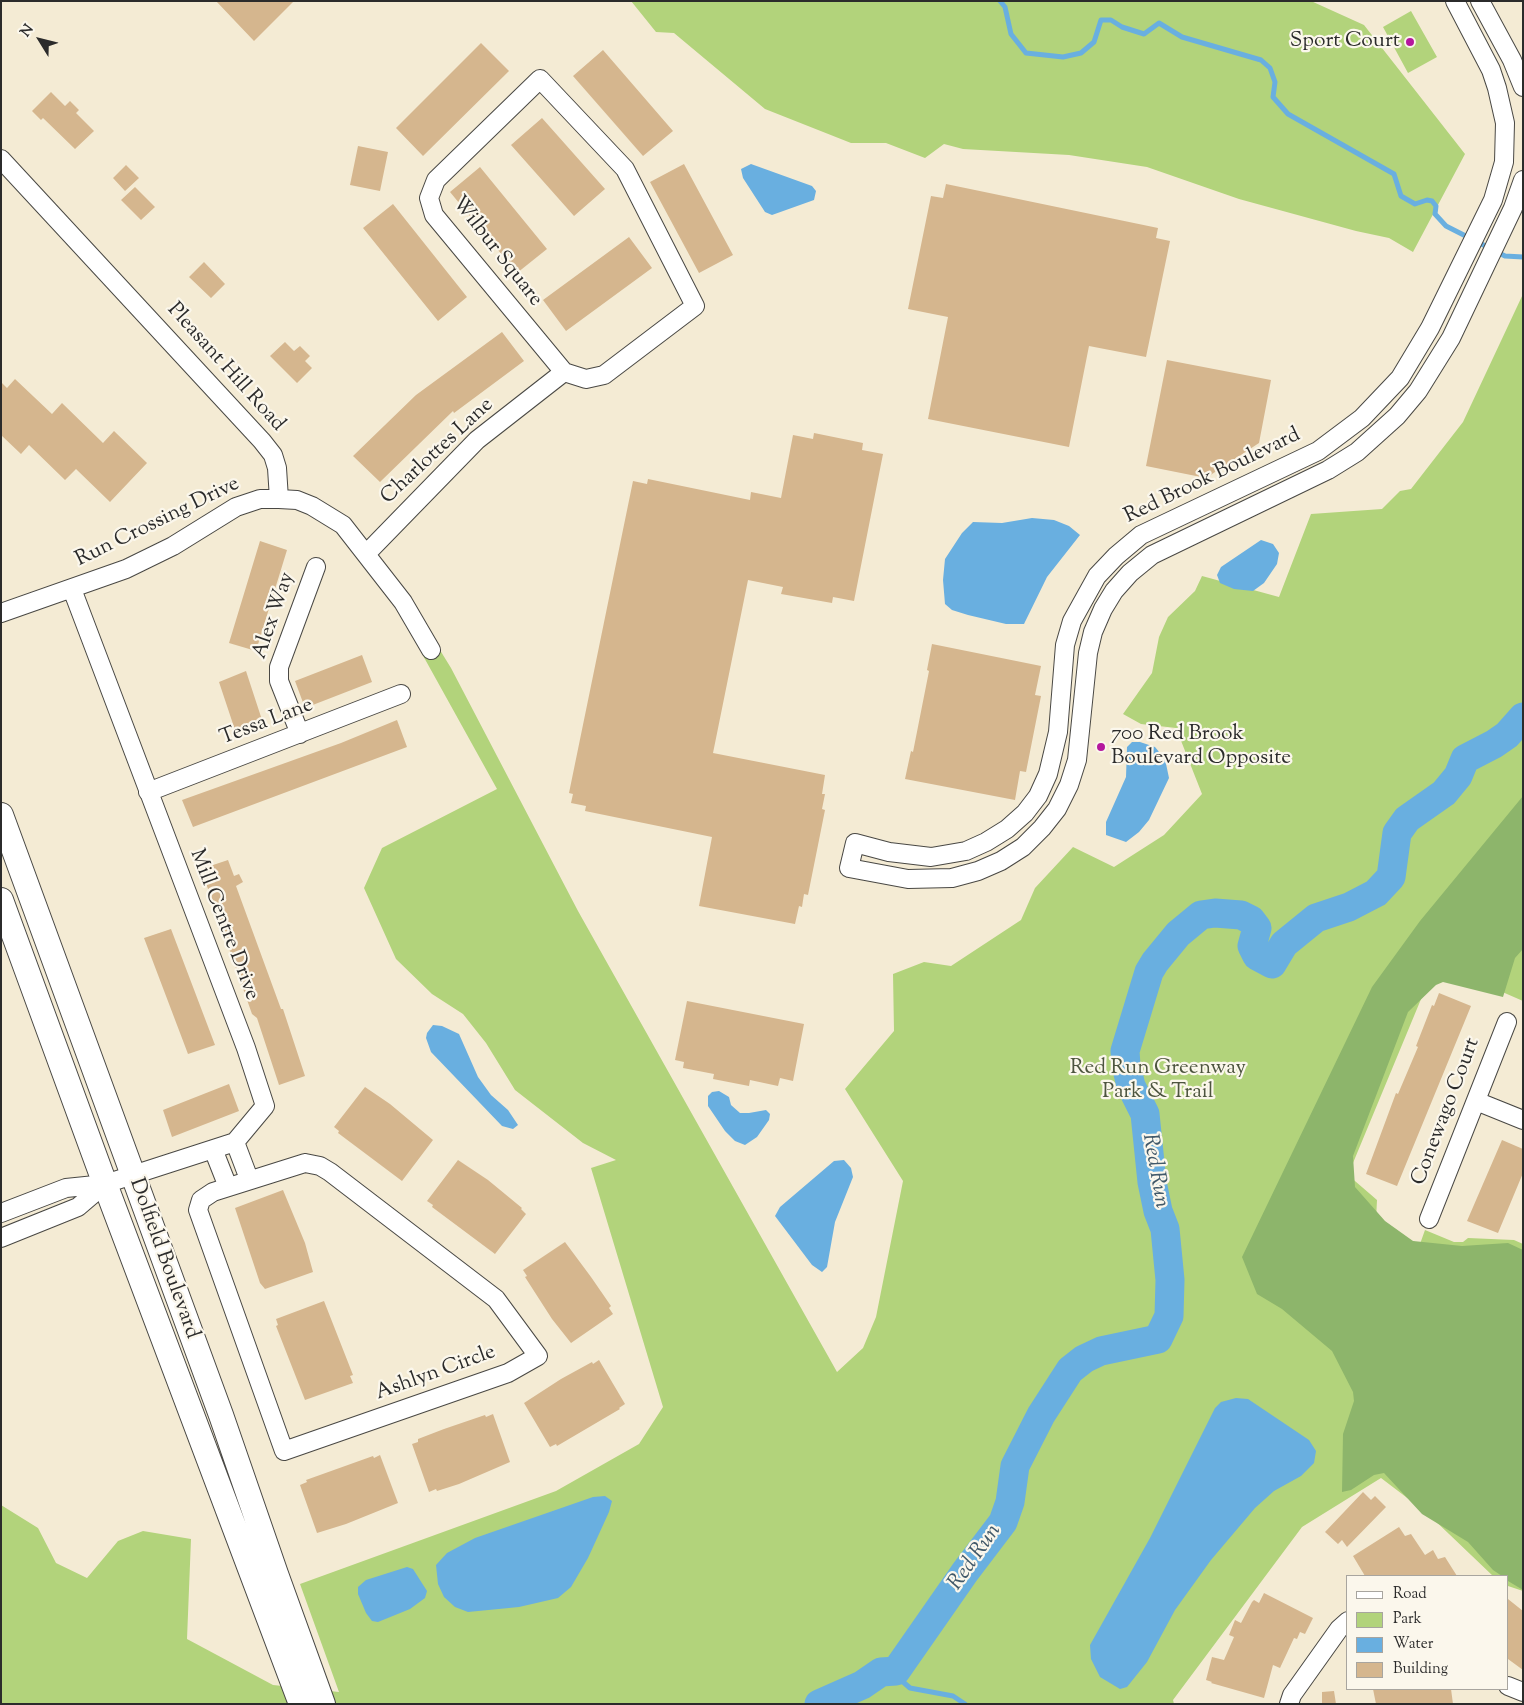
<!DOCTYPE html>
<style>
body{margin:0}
#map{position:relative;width:1524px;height:1705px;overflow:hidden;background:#f4ebd4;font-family:"Sorts Mill Goudy",serif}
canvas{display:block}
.frame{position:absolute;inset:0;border:2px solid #2b2b2b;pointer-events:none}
.legend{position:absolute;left:1346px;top:1575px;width:162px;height:115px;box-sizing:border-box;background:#fbf7ec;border:1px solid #a8a59f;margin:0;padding:6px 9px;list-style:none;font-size:15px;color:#2b2b2b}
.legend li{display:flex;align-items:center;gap:10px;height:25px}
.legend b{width:25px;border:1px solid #a8a59f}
.north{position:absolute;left:15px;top:15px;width:50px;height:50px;-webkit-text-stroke:4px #fbf7ec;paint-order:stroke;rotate:306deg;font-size:14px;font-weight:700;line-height:20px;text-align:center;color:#2b2b2b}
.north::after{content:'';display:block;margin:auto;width:18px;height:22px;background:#2b2b2b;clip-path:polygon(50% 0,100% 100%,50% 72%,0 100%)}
</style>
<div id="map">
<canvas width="1524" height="1705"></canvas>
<div class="frame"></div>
<ul class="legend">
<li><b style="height:6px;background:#fff"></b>Road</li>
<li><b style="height:14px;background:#b2d37b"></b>Park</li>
<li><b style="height:14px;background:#69afe0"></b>Water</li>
<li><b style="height:14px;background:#d5b68e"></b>Building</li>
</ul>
<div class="north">N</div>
</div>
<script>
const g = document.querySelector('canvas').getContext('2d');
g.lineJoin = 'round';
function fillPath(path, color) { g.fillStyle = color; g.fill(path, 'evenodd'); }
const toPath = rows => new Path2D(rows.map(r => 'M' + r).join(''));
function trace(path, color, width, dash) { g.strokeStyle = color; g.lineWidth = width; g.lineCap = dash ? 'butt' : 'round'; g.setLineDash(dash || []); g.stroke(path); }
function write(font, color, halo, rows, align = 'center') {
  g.font = font + ' "Sorts Mill Goudy",serif'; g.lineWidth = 4.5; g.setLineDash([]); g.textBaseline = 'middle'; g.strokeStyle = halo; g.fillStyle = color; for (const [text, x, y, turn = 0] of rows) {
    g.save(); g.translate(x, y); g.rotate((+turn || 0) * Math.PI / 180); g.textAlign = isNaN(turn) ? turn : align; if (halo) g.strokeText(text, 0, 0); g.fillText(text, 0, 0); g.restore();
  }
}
fillPath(toPath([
 [631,1,1311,1,1364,25,1465,154,1413,252,1389,238,1356,231,1239,199,1147,167,1069,155,963,149,944,144,925,158,886,143,851,143,765,109,674,33,656,32],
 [1411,11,1437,57,1408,73,1383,27],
 [1523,294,1523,1001,1436,963,1348,1175,1377,1200,1376,1220,1389,1231,1420,1244,1425,1230,1454,1242,1463,1242,1468,1238,1514,1240,1523,1244,1523,1591,1508,1586,1508,1576,1493,1576,1427,1513,1381,1478,1302,1527,1173,1700,1174,1704,1,1704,1,1505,38,1528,56,1563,87,1578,118,1541,143,1531,191,1539,187,1639,273,1685,339,1692,300,1584,556,1491,639,1444,663,1407,591,1168,616,1160,583,1143,515,1090,486,1043,463,1014,432,994,396,959,364,888,382,848,497,789,421,652,435,642,451,668,578,911,837,1372,863,1348,876,1317,903,1181,845,1089,894,1031,893,974,924,962,951,966,1021,920,1035,888,1073,847,1114,867,1164,835,1202,794,1176,728,1141,724,1123,714,1152,673,1159,637,1168,617,1195,591,1202,576,1279,597,1311,514,1382,509,1400,491,1411,489,1463,422]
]), '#b2d37b');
fillPath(toPath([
 [1523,796,1523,949,1515,958,1503,997,1443,982,1436,985,1408,1012,1353,1156,1355,1187,1385,1221,1413,1241,1462,1246,1508,1243,1523,1250,1523,1590,1508,1581,1508,1576,1502,1576,1493,1570,1468,1542,1422,1514,1384,1473,1374,1475,1351,1490,1342,1492,1343,1434,1354,1401,1353,1392,1332,1351,1282,1309,1257,1294,1242,1257,1372,987,1420,921]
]), '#8db56b');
fillPath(toPath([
 [751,164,812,186,816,191,814,200,772,215,765,212,743,178,741,169],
 [1032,518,1054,520,1069,526,1080,535,1047,577,1024,624,1006,624,968,615,952,610,945,604,943,580,945,559,962,533,973,522,1002,523],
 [1261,540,1273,544,1279,553,1277,564,1264,583,1253,591,1234,589,1220,583,1217,575,1221,567],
 [1132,742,1140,742,1155,747,1165,759,1169,778,1149,820,1139,832,1126,842,1106,835,1106,822,1126,777,1127,747],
 [433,1025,442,1026,459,1034,478,1077,491,1095,508,1110,518,1125,513,1129,502,1126,431,1052,426,1038,427,1033],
 [719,1091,729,1097,731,1105,740,1113,749,1113,766,1110,770,1114,769,1120,757,1137,745,1145,735,1141,725,1131,708,1106,708,1096,712,1092],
 [844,1160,851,1168,853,1177,835,1222,827,1267,822,1272,812,1265,775,1216,780,1207,834,1161],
 [1236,1398,1248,1399,1309,1440,1316,1451,1314,1463,1301,1476,1274,1491,1255,1508,1211,1560,1175,1610,1147,1662,1127,1687,1120,1689,1100,1677,1091,1659,1090,1645,1150,1538,1215,1408,1221,1402],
 [605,1496,612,1501,609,1512,588,1558,571,1587,558,1598,519,1607,468,1612,455,1607,444,1597,438,1584,436,1565,447,1553,475,1538,593,1497],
 [407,1567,413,1569,427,1591,425,1598,410,1609,378,1622,372,1621,366,1613,358,1594,358,1587,366,1580]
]), '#69afe0');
trace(toPath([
 [1000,1,1005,7,1011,34,1026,53,1063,57,1081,53,1094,42,1101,20,1111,20,1122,27,1144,34,1159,23,1182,37,1261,60,1270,68,1275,82,1273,97,1288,114,1394,174,1401,196,1415,204,1427,200,1432,201,1436,206,1435,214,1446,226,1505,256,1523,257],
 [896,1671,902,1681,910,1688,953,1696,965,1704]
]), '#69afe0', 5);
trace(toPath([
 [819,1704,862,1685,881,1672,896,1671,965,1572,1003,1522,1010,1502,1015,1466,1041,1415,1070,1370,1084,1359,1101,1351,1158,1339,1169,1316,1170,1280,1165,1229,1158,1211,1152,1182,1145,1114,1131,1086,1126,1065,1125,1051,1149,972,1155,962,1178,934,1201,915,1215,913,1241,915,1251,920,1257,928,1252,946,1257,956,1272,964,1284,944,1316,918,1349,907,1376,893,1391,877,1397,833,1407,819,1444,793,1458,776,1465,759,1494,744,1507,735,1523,717]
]), '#69afe0', 29);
fillPath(toPath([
 [216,1,294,1,254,41],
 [481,43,509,71,423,156,396,128],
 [603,50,673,131,643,156,573,76],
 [51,92,65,106,70,101,79,110,76,113,94,131,75,149,43,118,41,120,32,111],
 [542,118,605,189,574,216,511,145],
 [358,146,388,152,380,191,350,185],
 [684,164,733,255,699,273,650,182],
 [126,165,139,178,125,191,113,178],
 [480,167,547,249,517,273,450,192],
 [946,184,1158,228,1156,238,1170,241,1146,357,1089,346,1069,447,928,419,948,317,908,309,931,196,943,198],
 [135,187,155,207,141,220,121,200],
 [393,204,467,297,438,321,363,228],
 [629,237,652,268,566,331,543,300],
 [204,262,225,284,211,298,189,277],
 [502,332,524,361,454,413,453,411,380,482,353,456,416,395],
 [285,342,294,351,300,346,310,356,305,361,312,368,297,383,270,356],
 [1167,360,1271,380,1259,443,1206,478,1146,466],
 [15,379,52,414,62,403,103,443,114,431,147,463,110,502,76,469,65,480,29,445,21,454,1,435,1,382,7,388],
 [814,433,863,443,862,450,883,454,854,601,833,597,832,603,781,594,783,587,748,580,713,753,825,775,822,794,825,794,822,809,825,810,808,895,804,894,802,907,799,906,795,924,699,906,712,837,585,811,586,806,571,803,573,794,569,793,633,481,647,484,648,479,750,500,751,492,781,498,793,435,813,439],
 [260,541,287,550,256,651,229,643],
 [932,644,1041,666,1035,695,1041,696,1026,772,1020,771,1015,800,905,779,911,751,913,752,929,671,927,670],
 [362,655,372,682,305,708,295,681],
 [246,671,263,723,236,733,219,682],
 [397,720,407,747,193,827,182,800,341,743],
 [228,860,234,876,239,874,243,882,236,886,281,1009,283,1009,305,1076,279,1085,257,1018,252,1014,201,869],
 [171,929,215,1045,188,1054,144,938],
 [1439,993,1471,1006,1397,1186,1366,1174,1396,1093,1398,1094,1418,1047,1416,1046,1432,1005,1434,1006],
 [687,1001,804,1024,793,1081,780,1078,778,1086,750,1080,749,1086,713,1079,714,1074,683,1068,684,1062,675,1060],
 [229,1084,239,1111,172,1137,163,1110],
 [365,1087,390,1104,433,1140,402,1181,338,1133,339,1131,334,1127],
 [1502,1140,1523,1149,1523,1173,1498,1233,1467,1221],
 [458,1160,488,1180,522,1208,521,1209,526,1214,495,1254,432,1207,433,1205,427,1201],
 [283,1190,305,1243,313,1272,265,1289,260,1283,235,1208],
 [565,1242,591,1277,611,1306,609,1308,613,1314,571,1343,552,1319,525,1277,527,1276,523,1270],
 [324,1301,353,1375,350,1376,353,1383,305,1400,276,1326,278,1325,276,1319],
 [599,1360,625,1404,619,1408,620,1409,557,1446,556,1444,550,1447,524,1403,561,1379,592,1362,593,1364],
 [493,1414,510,1462,459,1484,437,1491,436,1489,429,1492,412,1444,418,1442,418,1439,444,1429,485,1415,486,1417],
 [380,1455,398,1503,346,1524,317,1533,300,1485,307,1482,306,1480,373,1456,374,1458],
 [1363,1492,1371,1500,1375,1496,1386,1507,1347,1547,1342,1540,1338,1544,1325,1532],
 [1399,1527,1405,1536,1411,1534,1425,1555,1433,1550,1438,1559,1445,1557,1457,1576,1365,1576,1353,1556],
 [1264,1593,1313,1618,1305,1634,1300,1632,1297,1639,1294,1638,1280,1668,1273,1665,1264,1698,1211,1683,1212,1682,1206,1680,1212,1657,1224,1660,1234,1637,1229,1635,1235,1620,1241,1623,1252,1602,1254,1600,1259,1603],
 [1508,1599,1523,1611,1523,1670,1508,1659],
 [1373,1689,1451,1689,1453,1704,1376,1704],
 [1334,1691,1336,1704,1322,1704,1322,1692]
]), '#d5b68e');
const street = toPath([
 [1455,1,1491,70,1497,88,1505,123,1504,162,1493,200,1430,328,1400,378,1362,418,1318,451,1141,535,1116,556,1097,576,1072,621,1065,645,1058,732,1048,774,1038,796,1025,813,1007,829,986,842,966,851,931,857,889,852,855,843,849,868,908,879,952,878,978,871,1001,861,1023,847,1042,828,1057,809,1069,785,1077,760,1088,653,1093,632,1103,609,1114,591,1130,573,1152,555,1328,470,1357,452,1397,416,1418,391,1451,338,1513,208,1523,180],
 [1480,1,1512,60,1523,87],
 [1,159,262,441,273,455,277,468,279,499],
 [366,554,477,440,564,372,586,379,604,375,695,306,625,169,540,79,436,180,429,198,434,215,564,372],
 [1,613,126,569,173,546,236,507,260,499,279,499,297,500,312,506,343,525,403,602,431,650],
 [300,734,279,681,279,667,316,567],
 [148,792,401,694],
 [1476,1101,1523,1120],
 [235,1142,249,1179],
 [213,1149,228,1187],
 [305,1163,320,1166,330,1172,496,1299,538,1356,508,1373,284,1451,198,1210,201,1200,213,1192,305,1163],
 [1,1213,66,1188,105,1184,235,1142,265,1106,246,1048,72,589],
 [1429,1219,1507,1022],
 [1,1238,78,1207,105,1184],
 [1508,1686,1523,1692],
 [1289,1704,1292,1695,1339,1629,1348,1621]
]);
const secondary = toPath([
 [1,815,221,1415,276,1574,323,1704],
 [1,900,105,1184,301,1704]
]);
trace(street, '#494844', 20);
trace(secondary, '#494844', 26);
trace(street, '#fff', 18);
trace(secondary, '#fff', 24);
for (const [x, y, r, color] of [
 [1410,42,5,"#b5179e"],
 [1101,747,5,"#b5179e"]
]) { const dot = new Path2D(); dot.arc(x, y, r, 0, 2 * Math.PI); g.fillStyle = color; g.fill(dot); trace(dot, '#fbf7ec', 2); }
write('21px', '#2b2b2b', '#fbf7ec', [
 ["Sport Court",1400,42],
 ["700 Red Brook",1111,735,"left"],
 ["Boulevard Opposite",1111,759,"left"]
], 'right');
write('21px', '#2b2b2b', '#fbf7ec', [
 ["Wilbur Square",496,252,52],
 ["Pleasant Hill Road",225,368,48],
 ["Charlottes Lane",438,452,-43],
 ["Red Brook Boulevard",1213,477,-26],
 ["Run Crossing Drive",158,523,-26],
 ["Alex Way",275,616,-71],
 ["Tessa Lane",267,723,-21],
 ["Mill Centre Drive",223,925,69],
 ["Conewago Court",1447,1112,-69],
 ["Dolfield Boulevard",163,1259,70],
 ["Ashlyn Circle",436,1374,-20]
]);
write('21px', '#4d553f', '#fbf7ec', [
 ["Red Run Greenway",1158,1069],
 ["Park & Trail",1158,1093]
]);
write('italic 22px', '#41596a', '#fbf7ec', [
 ["Red Run",1154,1171,80],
 ["Red Run",976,1558,-55]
]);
</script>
